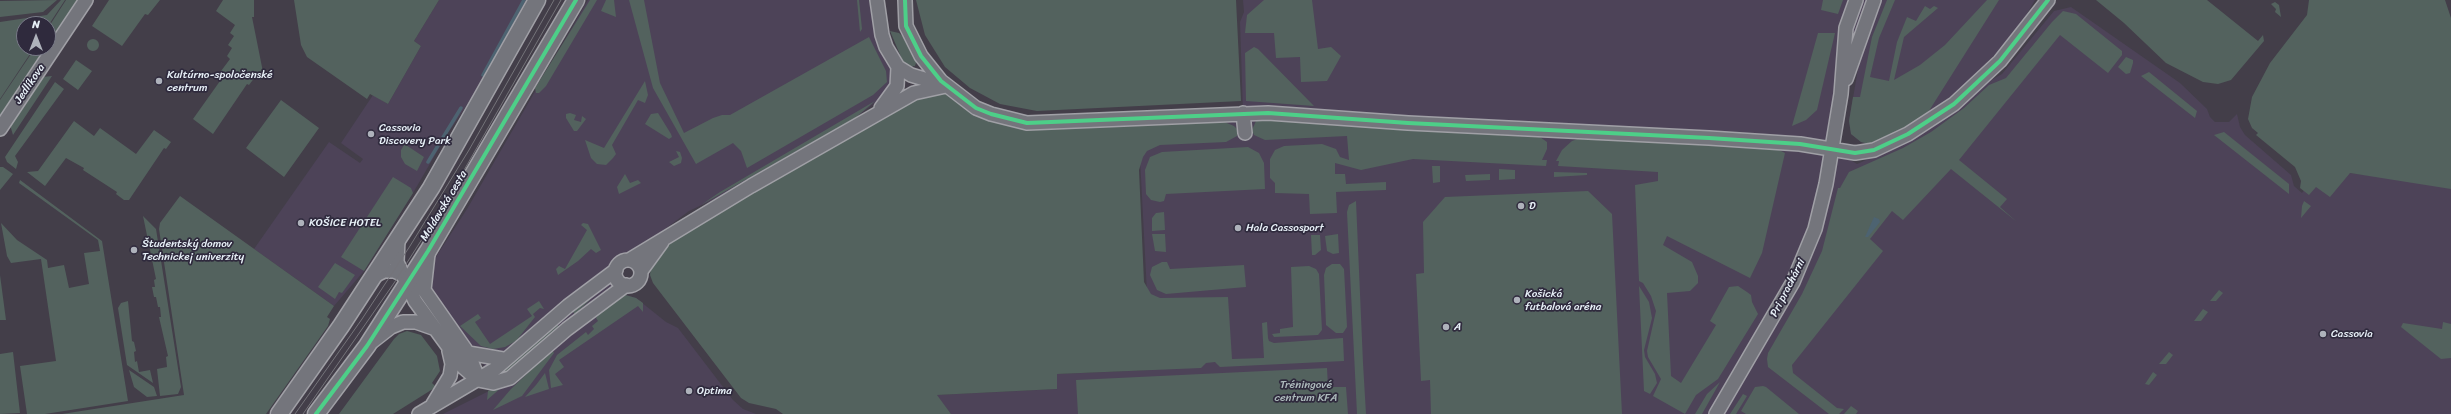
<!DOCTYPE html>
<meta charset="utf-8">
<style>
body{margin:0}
#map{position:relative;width:2451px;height:414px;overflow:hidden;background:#433e49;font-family:Sriracha,sans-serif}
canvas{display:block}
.north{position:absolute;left:16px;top:16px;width:40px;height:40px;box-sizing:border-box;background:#2f2a3d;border:1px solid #797a88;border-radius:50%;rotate:0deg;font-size:11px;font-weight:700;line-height:16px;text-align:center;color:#e8f1f8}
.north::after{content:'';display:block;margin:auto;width:14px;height:18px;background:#aeb2bb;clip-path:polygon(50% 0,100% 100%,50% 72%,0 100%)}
</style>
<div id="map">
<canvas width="2451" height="414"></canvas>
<div class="north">N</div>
</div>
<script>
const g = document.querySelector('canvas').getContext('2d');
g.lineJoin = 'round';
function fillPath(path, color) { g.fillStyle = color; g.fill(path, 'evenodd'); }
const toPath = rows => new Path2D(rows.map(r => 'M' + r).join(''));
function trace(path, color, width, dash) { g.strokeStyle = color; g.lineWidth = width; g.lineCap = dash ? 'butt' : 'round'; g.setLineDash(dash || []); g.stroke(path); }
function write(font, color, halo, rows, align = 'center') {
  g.font = font + ' Sriracha,sans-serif'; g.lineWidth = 3.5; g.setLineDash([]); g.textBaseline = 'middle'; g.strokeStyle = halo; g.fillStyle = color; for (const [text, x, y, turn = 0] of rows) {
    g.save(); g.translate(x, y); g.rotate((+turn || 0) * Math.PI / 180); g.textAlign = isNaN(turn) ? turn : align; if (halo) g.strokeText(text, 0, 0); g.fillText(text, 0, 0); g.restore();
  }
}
fillPath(toPath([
 [439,0,527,0,485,78,446,136,413,193,364,271,334,306,254,249,329,142,360,163,363,159,341,143,373,95,388,104,421,46,414,41],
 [588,0,869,0,879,38,895,76,886,94,855,118,721,196,689,211,636,251,607,269,622,294,636,298,666,322,678,328,733,400,743,409,756,414,443,414,495,388,476,349,466,340,428,286,432,263,467,209],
 [1243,0,1874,0,1860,38,1832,149,1857,164,1912,140,1936,125,1986,83,2002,74,2054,11,2071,7,2180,83,2207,109,2210,117,2215,122,2229,122,2237,114,2240,127,2245,135,2291,175,2294,186,2302,193,2310,182,2349,173,2451,185,2451,414,951,414,936,395,1057,389,1056,374,1151,370,1138,120,1243,113,1240,22,1244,12],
 [1880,0,2035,0,2024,19,2003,46,1961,89,1927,114,1869,144,1861,142,1851,134,1849,121,1862,46]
]), '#4d4358');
fillPath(toPath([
 [57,0,43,12,0,17,0,1],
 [61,0,65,0,48,26,48,24,24,24,24,48,34,48,0,99,0,22,47,15],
 [66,0,78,0,48,45,48,28],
 [109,0,160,0,148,15,145,14,122,46,92,26],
 [223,0,254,0,254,17,252,17,264,77,261,80,255,77,249,85,247,84,213,134,193,119,225,74,221,71,230,59,227,56,232,48,228,45,234,36,230,33,235,25,216,11],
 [294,0,439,0,414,41,421,46,388,104,370,94,367,99,307,57,301,45],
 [590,0,597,0,546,86,539,93,536,93,535,88],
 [606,0,614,0,616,17,601,11],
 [629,0,644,0,660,83,684,133,713,118,722,115,730,115,869,37,886,71,887,82,873,95,747,168,741,151,733,143,696,164,653,88],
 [857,0,859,0,862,29,860,32],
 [916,0,1236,0,1241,101,1037,111,1000,104,970,88,945,67,925,35],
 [1264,0,1312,0,1318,49,1331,47,1341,56,1327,81,1301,82,1300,57,1276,58,1274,33,1245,33,1247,15],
 [1823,0,1843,0,1838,14,1821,10],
 [1887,0,1895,0,1879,38,1870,77,1889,81,1897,42,1907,17,1916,21,1925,6,1930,9,1934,6,1938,8,1904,37,1894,80,1920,65,1945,45,1987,0,1999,0,1927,114,1913,124,1869,144,1861,142,1851,134,1849,121,1853,97,1860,97,1872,37],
 [2096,0,2207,0,2258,41,2263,35,2264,41,2231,80,2218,84,2203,82,2166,63,2124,23],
 [2309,0,2445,0,2451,18,2451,189,2350,173,2330,197,2316,187,2309,195,2300,188,2301,181,2295,167,2256,135,2258,133,2252,128,2248,119,2252,97,2270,63,2307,15],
 [2275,2,2279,5,2281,17,2275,12,2276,9,2271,4],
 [2063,11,2076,14,2122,51,2122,55,2108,73,2060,35,1959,160,2007,199,2000,207,2017,222,1951,169,1903,220,1892,211,1870,239,1883,251,1792,365,1793,373,1837,408,1844,409,1839,414,1829,414,1768,367,1767,359,1768,353,1802,294,1822,251,1838,188,1840,188,1849,172,1903,148,1931,132,1964,108,1989,85,2006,78,2052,22],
 [890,31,899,33,908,41,917,60,915,66,907,67,904,64],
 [1818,33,1835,33,1817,110,1806,120,1792,126],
 '87 45a6 6 0 1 1 12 0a6 6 0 1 1-12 0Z',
 [1254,47,1258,49,1314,106,1246,101,1245,53],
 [35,48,46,48,0,116,0,100],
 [2126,57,2133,60,2133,63,2130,73,2126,74,2118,67],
 [76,60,92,71,78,90,63,79],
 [2149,72,2197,111,2195,118,2141,76],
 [52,76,13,135,10,125,42,77],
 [645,81,648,95,645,103,638,100,612,145,616,154,613,158,606,165,597,164,591,158,585,140,604,148],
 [55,82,64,89,15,156,18,162,16,169,7,162,5,157],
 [936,90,947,93,968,110,1017,128,1222,121,1234,126,1239,131,1237,136,1226,142,1160,145,1147,151,1143,157,1139,170,1144,282,1151,294,1160,298,1228,297,1232,359,1264,358,1262,323,1267,322,1268,338,1269,341,1274,343,1343,338,1344,361,1220,367,1215,362,1206,363,1201,368,1057,374,1057,389,937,395,951,414,783,414,776,409,749,403,741,398,653,283,650,275,651,266,664,248,712,214,924,94],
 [281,100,319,128,284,177,246,148],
 [875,101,855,118,701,205,720,192],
 [570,113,576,115,574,120,581,122,582,116,586,119,577,131,574,131,566,118,566,114],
 [658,113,671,134,672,137,669,139,645,124,651,114],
 [1262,119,1537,135,1547,142,1547,149,1542,160,1547,160,1546,166,1413,159,1361,170,1335,163,1335,174,1345,174,1346,184,1386,182,1386,190,1336,192,1337,213,1310,214,1309,194,1275,193,1275,183,1270,178,1270,159,1275,150,1284,146,1322,144,1336,149,1340,157,1349,160,1347,136,1265,140,1254,135,1252,130,1256,121],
 [74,121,94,136,100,128,136,154,154,130,171,142,166,149,164,148,129,200,124,200,116,194,117,192,83,170,84,168,66,158,45,186,27,172,38,171],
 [2224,132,2289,184,2289,194,2214,135],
 [409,137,410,139,406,145,424,157,417,171,405,164,401,157,401,150],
 [1580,138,1777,149,1785,153,1762,253,1750,278,1667,236,1663,245,1692,262,1698,276,1698,283,1690,291,1667,293,1671,376,1681,383,1716,325,1710,321,1729,287,1738,286,1747,292,1751,295,1752,302,1758,314,1718,379,1696,395,1685,414,1653,396,1661,379,1648,357,1647,351,1656,311,1651,296,1643,283,1639,281,1635,185,1658,181,1658,172,1558,166,1559,161,1556,161,1562,150,1572,141],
 [1248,147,1259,153,1264,163,1265,189,1166,194,1164,201,1160,202,1151,200,1146,194,1145,170,1150,157,1162,152],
 [676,151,680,152,682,158,681,163,674,166,669,162,679,157],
 [1432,166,1440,166,1440,182,1433,183],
 [0,167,3,167,13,174,0,190],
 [1499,169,1515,170,1515,179,1499,180],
 [1554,172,1587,173,1587,175,1554,177],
 [625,174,630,183,638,180,641,183,619,194,617,187],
 [1490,174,1490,180,1466,181,1465,175],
 [393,177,411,188,413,193,364,271,341,257],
 [20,180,102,241,128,401,45,414,27,414,20,366,56,361,41,259,11,263,7,256,1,223,17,240,47,260,48,268,64,265,69,288,89,284,84,253,100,251,98,240,19,183],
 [1588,191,1612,214,1622,414,1431,414,1430,380,1421,381,1416,274,1424,273,1423,222,1445,197],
 [180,196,334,306,327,317,330,319,328,326,266,414,62,414,184,395,159,229,160,223],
 [1356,201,1363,363,1366,414,1357,414,1347,212,1349,205],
 [2304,201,2311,206,2301,218,2302,206],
 [1164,212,1165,230,1152,231,1152,218,1156,213],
 [143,216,156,229,181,387,178,394,160,396,157,369,167,367,166,357,168,356,159,317,161,317,160,307,158,307,156,297,154,297,152,287,155,287,154,280,156,279],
 [583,223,588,224,601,250,596,253,591,249,578,261,558,275,556,269,559,266,565,269,587,230,581,225],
 [1152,234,1165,234,1166,252,1155,251],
 [1338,234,1339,253,1333,254,1327,251,1325,236],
 [1311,235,1320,235,1321,250,1315,255,1312,255],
 [1162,262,1167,262,1170,269,1244,265,1246,287,1166,294,1157,290,1150,275,1152,267],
 [335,263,355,275,342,293,339,292,335,299,318,287],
 [1332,264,1340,264,1344,269,1347,327,1343,333,1336,333,1326,325,1324,275,1326,268],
 [1309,266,1316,269,1319,274,1322,330,1318,335,1274,337,1272,334,1280,333,1280,329,1293,327,1291,267],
 [0,275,6,320,0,320],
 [1639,286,1649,302,1652,318,1644,350,1645,357,1655,374,1657,383,1650,394,1644,391],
 [2219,290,2223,293,2216,301,2210,301],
 [622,294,636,298,643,303,643,312,638,306,559,360,564,367,555,374,563,385,551,388,549,370,557,355,586,332,588,335,594,329,592,326,598,321,596,318,605,304],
 [587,297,590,300,575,314,572,311],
 [128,301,132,341,134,342,136,351,134,352,135,362,137,361,139,372,150,370,153,383,127,365,118,308,121,303],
 [539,301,544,309,540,308,533,314,535,317,516,341,505,347,493,349,481,346,460,326,478,314,481,318,475,322,490,344,532,316,527,309],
 [2203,309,2208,312,2201,321,2194,321],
 [2443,322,2451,324,2451,358,2441,359,2401,327,2403,323,2442,329],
 [557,324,560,328,512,371,497,378,492,373,517,359],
 [407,331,421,335,437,356,440,371,432,383,436,387,393,414,339,414,394,339,399,334],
 [552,350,554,353,522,396,493,410,511,389],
 [13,352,20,413,0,414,0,354],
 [2169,352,2173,355,2166,364,2159,364],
 [1327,368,1328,387,1346,387,1348,414,1078,414,1076,380],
 [129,370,154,387,157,396,147,397,134,387],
 [2153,372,2157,375,2149,385,2145,384],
 [545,373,549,389,525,397,536,385],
 [1720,382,1702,414,1695,414,1707,394],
 [1763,386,1766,387,1799,414,1746,414,1741,411,1755,387],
 [502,387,487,400,488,391],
 [1743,394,1747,396,1736,414,1730,414],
 [1851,406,1858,411,1856,414,1844,414]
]), '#53625e');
fillPath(toPath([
 [1874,217,1879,219,1880,222,1868,237,1865,237]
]), '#4d6371');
trace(toPath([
 [483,75,524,0],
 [428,162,461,108]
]), '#4d6371', 3.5);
const minor = toPath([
 [877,0,882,35,886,47,898,67,911,75,944,85],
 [905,0,906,26,921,56,941,81,976,108,991,114,1027,123,1268,113,1408,123,1709,138,1800,144,1855,153,1874,150,1908,134,1954,104,2000,61,2048,0],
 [1846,79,1874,0],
 [881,108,897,86,898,67],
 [1243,113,1245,133],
 [0,129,86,0],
 [398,240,397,262,415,301,463,367,478,380,493,383,510,378,567,329,626,285],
 [629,260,751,186,914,93,946,86],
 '615 273a13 13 0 1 1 26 0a13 13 0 1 1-26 0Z',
 [641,271,662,242],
 [374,276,384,271,394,271,408,277,424,290,468,353,478,378],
 [424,290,428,254],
 [373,341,391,327,403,322,416,322,433,328],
 [468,353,503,359],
 [433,404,450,376,452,364,449,351],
 [419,414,495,369,568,306,616,270],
 [1716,414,1793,282,1815,229,1826,184,1841,94,1846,28,1856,0]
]);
const tertiary = toPath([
 [279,414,341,326,431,188,537,0],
 [316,414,367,346,428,251,576,0]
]);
trace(minor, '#a0a0a6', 16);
trace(tertiary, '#a0a0a6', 19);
trace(minor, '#74757c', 13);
trace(tertiary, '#74757c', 16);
trace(toPath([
 [295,414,362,319,410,246,469,150,554,0],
 [303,414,394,283,447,200,561,0]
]), '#75747a', 1);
trace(toPath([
 [905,0,906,26,921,56,941,81,976,108,991,114,1027,123,1268,113,1408,123,1709,138,1800,144,1855,153,1874,150,1908,134,1954,104,2000,61,2048,0],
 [316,414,367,346,428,251,576,0]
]), '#4dcf88', 4);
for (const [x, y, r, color] of [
 [159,81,4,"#aeb2bb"],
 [371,134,4,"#aeb2bb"],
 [1521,206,4,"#aeb2bb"],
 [301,223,4,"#aeb2bb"],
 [1238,228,4,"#aeb2bb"],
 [134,250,4,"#aeb2bb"],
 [1517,300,4,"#aeb2bb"],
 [1446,327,4,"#aeb2bb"],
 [2323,334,4,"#aeb2bb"],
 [689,391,4,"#aeb2bb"]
]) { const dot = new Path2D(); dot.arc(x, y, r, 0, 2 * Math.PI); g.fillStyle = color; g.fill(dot); trace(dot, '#2f2a3d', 1.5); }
write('11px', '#e8f1f8', '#2f2a3d', [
 ["Kultúrno-spoločenské",167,75],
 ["centrum",167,88],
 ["Cassovia",379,128],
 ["Discovery Park",379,141],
 ["D",1529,206],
 ["KOŠICE HOTEL",309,223],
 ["Hala Cassosport",1246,228],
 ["Študentský domov",142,244],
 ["Technickej univerzity",142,257],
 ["Košická",1525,294],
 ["futbalová aréna",1525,307],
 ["A",1454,327],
 ["Cassovia",2331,334],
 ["Optima",697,391]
], 'left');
write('11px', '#e8f1f8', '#2f2a3d', [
 ["Jedlíkova",30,84,-56],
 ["Moldavská cesta",444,206,-59],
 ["Pri prachárni",1788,288,-63]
]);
write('11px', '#adbabc', '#2f2a3d', [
 ["Tréningové",1306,385],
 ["centrum KFA",1306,398]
]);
</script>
